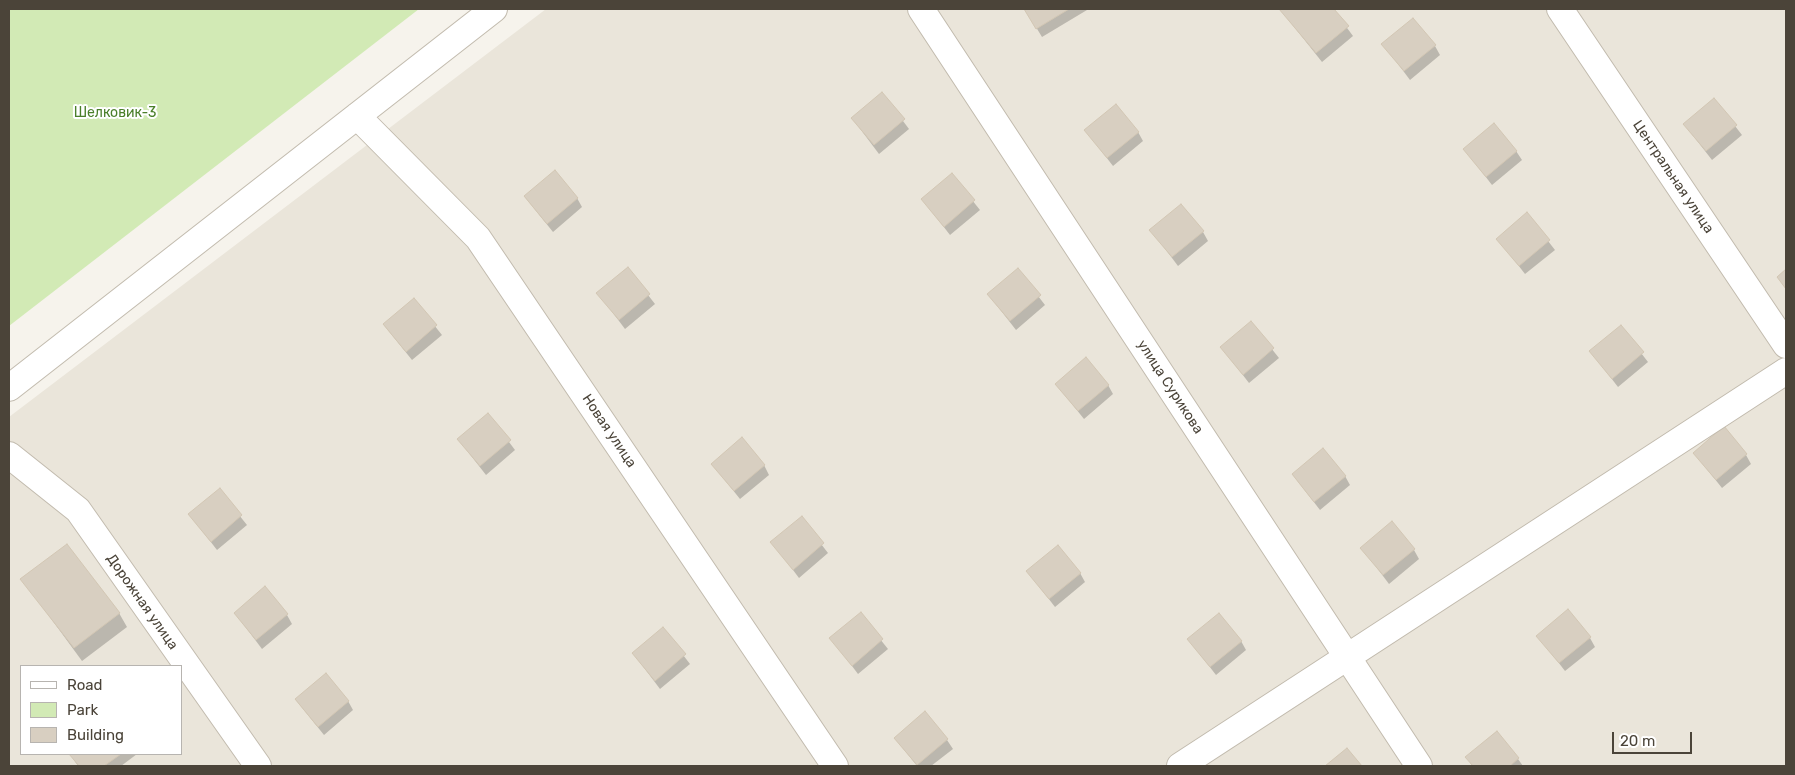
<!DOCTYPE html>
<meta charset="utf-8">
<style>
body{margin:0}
#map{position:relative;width:1795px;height:775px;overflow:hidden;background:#f6f3ec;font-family:Rubik,sans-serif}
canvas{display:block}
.frame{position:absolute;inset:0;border:10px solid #4b4439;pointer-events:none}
.legend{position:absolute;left:20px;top:665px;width:162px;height:90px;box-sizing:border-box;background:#fff;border:1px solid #b7b4b0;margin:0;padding:6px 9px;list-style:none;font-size:15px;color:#4b4439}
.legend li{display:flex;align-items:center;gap:10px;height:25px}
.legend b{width:25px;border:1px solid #b7b4b0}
.scale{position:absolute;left:1612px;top:732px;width:80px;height:22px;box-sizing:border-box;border:2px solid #4b4439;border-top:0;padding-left:6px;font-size:15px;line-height:18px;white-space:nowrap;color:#4b4439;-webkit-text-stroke:4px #fff;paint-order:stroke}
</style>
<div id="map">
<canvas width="1795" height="775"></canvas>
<div class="frame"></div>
<ul class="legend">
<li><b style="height:6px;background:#fff"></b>Road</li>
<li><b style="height:14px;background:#d2eab5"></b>Park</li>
<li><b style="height:14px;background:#d8cfc1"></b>Building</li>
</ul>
<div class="scale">20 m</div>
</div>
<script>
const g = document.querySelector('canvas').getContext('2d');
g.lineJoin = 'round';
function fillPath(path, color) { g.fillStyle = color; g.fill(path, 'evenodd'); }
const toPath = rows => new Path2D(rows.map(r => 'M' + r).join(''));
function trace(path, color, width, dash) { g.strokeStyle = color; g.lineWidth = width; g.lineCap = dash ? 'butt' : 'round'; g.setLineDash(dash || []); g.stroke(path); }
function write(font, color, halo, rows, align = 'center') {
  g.font = font + ' Rubik,sans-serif'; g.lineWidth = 4; g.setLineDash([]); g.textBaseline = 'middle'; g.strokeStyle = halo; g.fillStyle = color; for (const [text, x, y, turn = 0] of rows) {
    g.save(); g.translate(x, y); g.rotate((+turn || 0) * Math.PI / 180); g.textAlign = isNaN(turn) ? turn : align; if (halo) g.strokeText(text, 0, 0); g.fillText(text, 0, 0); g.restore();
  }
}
fillPath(toPath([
 [546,9,1786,9,1786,766,9,766,9,417],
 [21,666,181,666,181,754,21,754]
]), '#eae5da');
fillPath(toPath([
 [9,9,419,9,9,326]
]), '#d2eab5');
fillPath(toPath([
 [1025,9,1087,9,1087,10,1042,37],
 [1280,9,1333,9,1353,36,1322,62],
 [1383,44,1435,46,1440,55,1410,80],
 [882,93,909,129,879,154,852,118],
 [1714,99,1742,135,1712,160,1684,124],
 [1086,131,1138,132,1143,141,1113,166],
 [1465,150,1516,151,1522,160,1492,185],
 [952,175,980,210,950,235,923,200],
 [525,197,577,198,582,207,553,232],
 [1527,214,1555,250,1525,274,1498,239],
 [1151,230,1203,232,1208,241,1178,266],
 [627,268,655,304,625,329,598,293],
 [1018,270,1045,305,1016,330,988,294],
 [414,300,442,335,412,360,384,325],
 [1251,323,1279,358,1249,383,1222,348],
 [1621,327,1648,362,1618,387,1591,352],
 [1056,384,1108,385,1113,394,1084,419],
 [488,414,515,450,486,475,458,439],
 [1694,453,1746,455,1751,464,1722,488],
 [712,464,764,465,769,475,740,499],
 [1293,475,1345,476,1350,485,1320,510],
 [219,490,247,525,217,550,190,515],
 [801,518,828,553,799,578,772,542],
 [1362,548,1414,550,1419,559,1389,584],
 [1028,572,1080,573,1085,582,1055,607],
 [22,579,119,613,127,627,82,661],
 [235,613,287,615,292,624,262,649],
 [860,614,888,649,858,674,831,638],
 [663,629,690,664,660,689,633,653],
 [1538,636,1590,638,1595,647,1565,671],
 [1189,640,1241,641,1246,650,1216,675],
 [296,700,348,701,353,710,324,735],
 [1496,732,1518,759,1523,766,1472,766,1467,757],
 [895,738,947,740,953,749,931,766,917,766],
 [70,754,137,754,121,766,78,766]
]), '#0003');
const building = toPath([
 [1024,9,1069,9,1036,29,1024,9],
 [1279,9,1334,9,1349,26,1316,53,1279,9],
 [1413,18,1436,45,1404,71,1381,44,1413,18],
 [882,92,905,119,874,145,851,118,882,92],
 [1714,98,1737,125,1706,151,1683,124,1714,98],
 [1116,104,1139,132,1107,158,1084,130,1116,104],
 [1494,123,1517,151,1486,177,1463,149,1494,123],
 [555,170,578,198,547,224,524,196,555,170],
 [952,173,975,200,944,227,921,199,952,173],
 [1181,204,1204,231,1172,257,1149,230,1181,204],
 [1527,212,1550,240,1519,266,1496,239,1527,212],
 [628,267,650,294,619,320,596,293,628,267],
 [1018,268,1041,295,1010,321,987,294,1018,268],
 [1786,269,1786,289,1777,277,1786,269],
 [414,298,437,325,406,352,383,324,414,298],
 [1251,321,1274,348,1243,375,1220,347,1251,321],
 [1621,325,1644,352,1612,379,1589,351,1621,325],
 [1086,357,1109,385,1078,411,1055,384,1086,357],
 [488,413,511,440,480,466,457,439,488,413],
 [1724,426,1747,454,1716,480,1693,453,1724,426],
 [742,437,765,465,734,491,711,464,742,437],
 [1323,448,1346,476,1314,502,1292,474,1323,448],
 [220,488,242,515,211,542,188,514,220,488],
 [802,516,824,543,793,570,770,542,802,516],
 [1392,521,1415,549,1383,575,1360,548,1392,521],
 [67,544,120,613,74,648,20,579,67,544],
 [1058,545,1081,573,1049,599,1026,571,1058,545],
 [265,586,288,614,256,640,234,613,265,586],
 [1568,609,1591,637,1559,663,1536,636,1568,609],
 [861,612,883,639,852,666,829,638,861,612],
 [1219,613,1242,641,1210,667,1187,639,1219,613],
 [663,627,686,654,655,681,632,653,663,627],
 [326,673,349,701,318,727,295,699,326,673],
 [925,711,948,739,917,765,894,738,925,711],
 [1497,731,1519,758,1510,766,1473,766,1465,757,1497,731],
 [1347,748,1362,766,1325,766,1347,748],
 [69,754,121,754,104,766,79,766,69,754]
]);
fillPath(building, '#d8cfc1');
trace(building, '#d3c7b4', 1);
const minor = toPath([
 [921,9,1419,766],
 [1560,9,1786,345],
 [357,116,478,238,835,766],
 [9,388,494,9],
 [9,455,78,510,258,766],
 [1180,766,1786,371]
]);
trace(minor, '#c2bbae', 28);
trace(minor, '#fff', 26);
write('14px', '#4a7f2a', '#fff', [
 ["Шелковик-3",115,113]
]);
write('14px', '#4b4439', '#fff', [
 ["Центральная улица",1673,177,56],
 ["улица Сурикова",1170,387,57],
 ["Новая улица",609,431,56],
 ["Дорожная улица",142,602,55]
]);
</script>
